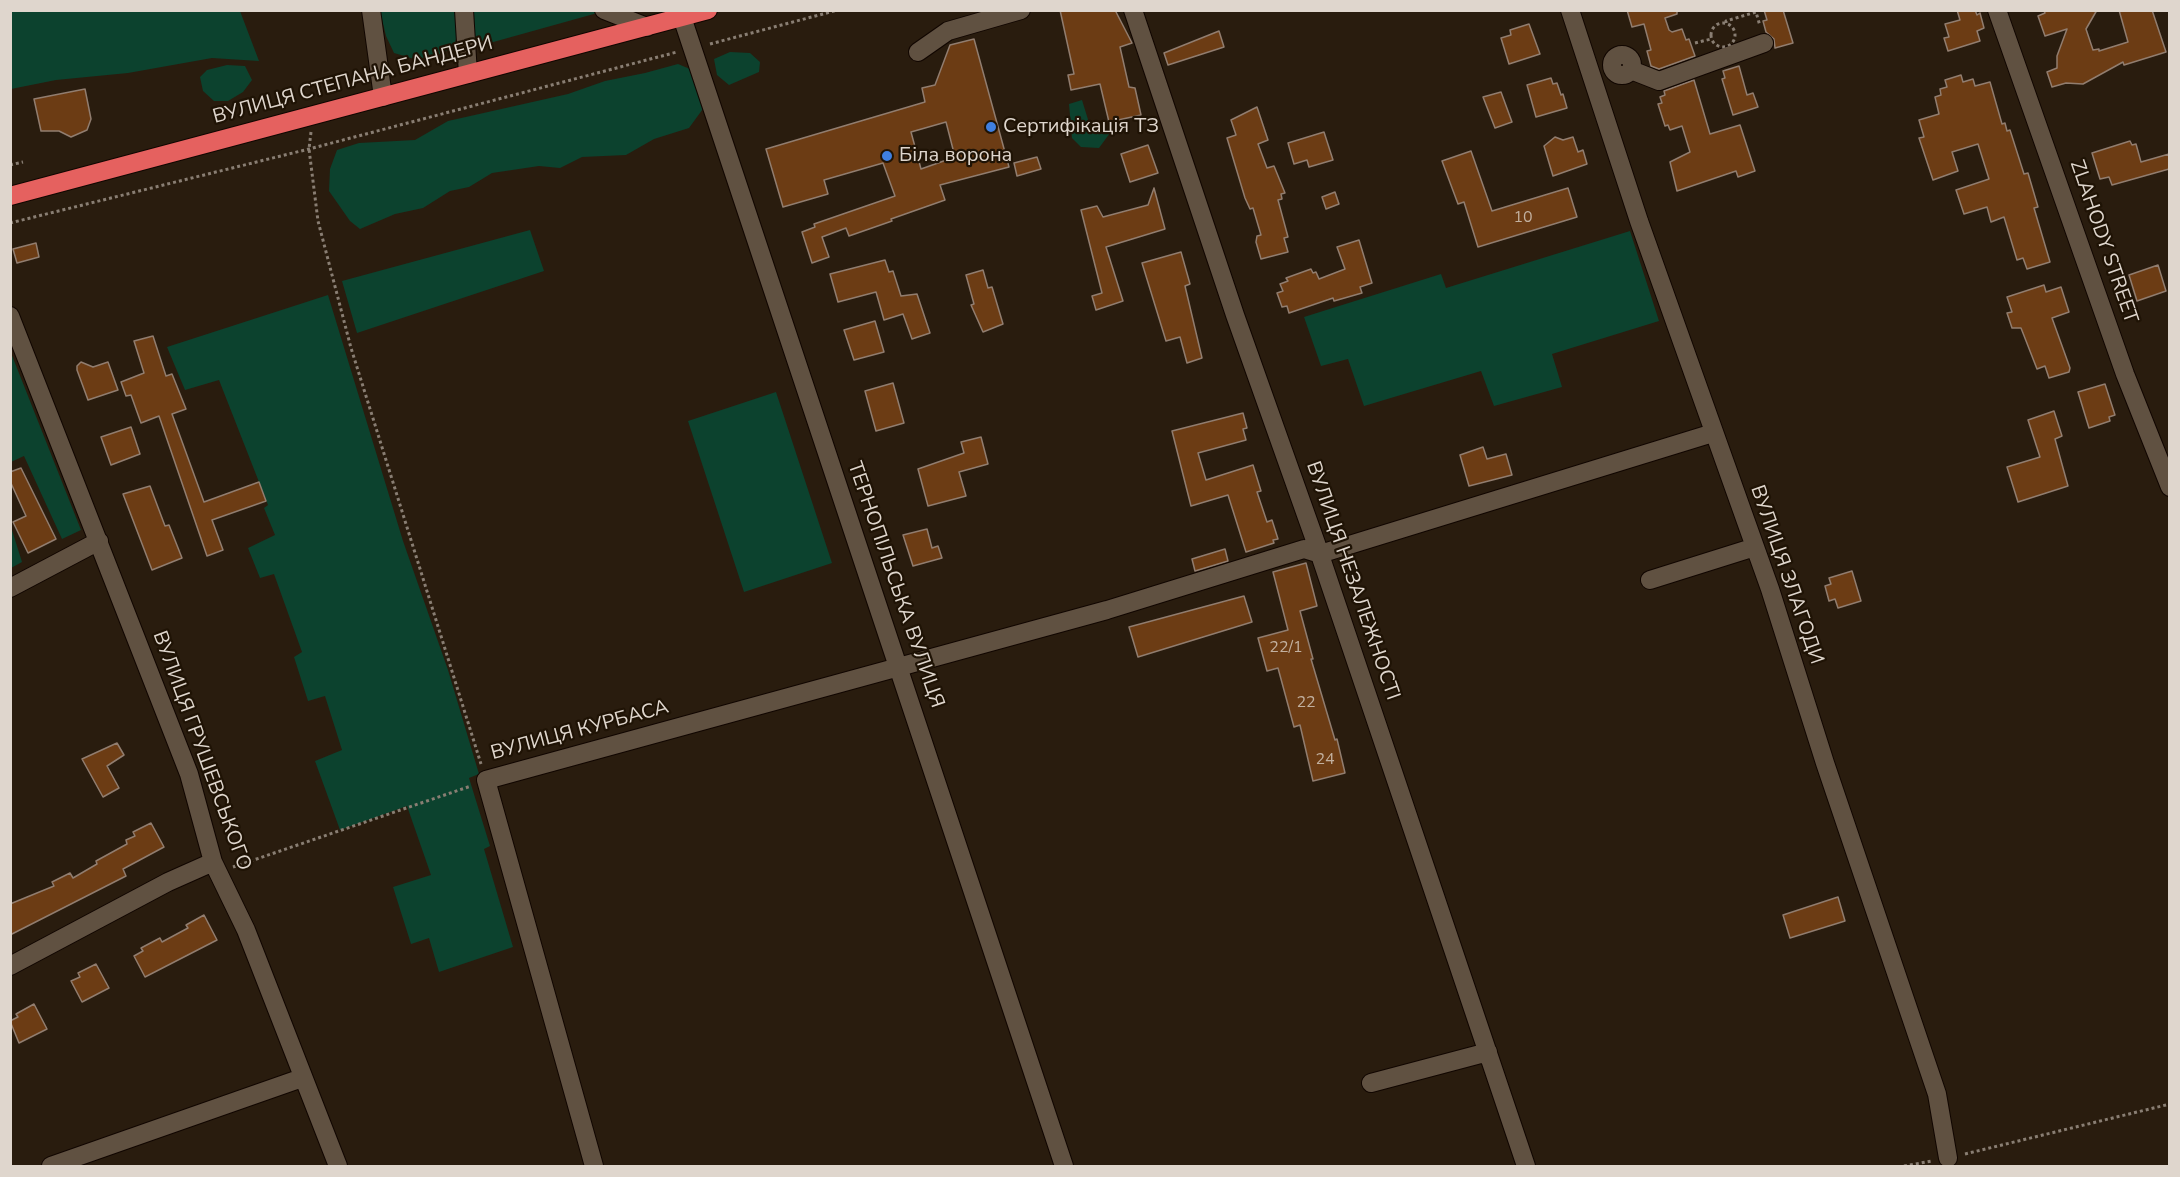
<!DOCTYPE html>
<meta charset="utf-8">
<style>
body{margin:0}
#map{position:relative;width:2180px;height:1177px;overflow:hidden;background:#291c0e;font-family:"Nunito Sans",sans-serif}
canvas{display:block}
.frame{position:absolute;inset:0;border:12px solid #dfd6cd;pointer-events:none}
</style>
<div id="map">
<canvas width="2180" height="1177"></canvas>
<div class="frame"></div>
</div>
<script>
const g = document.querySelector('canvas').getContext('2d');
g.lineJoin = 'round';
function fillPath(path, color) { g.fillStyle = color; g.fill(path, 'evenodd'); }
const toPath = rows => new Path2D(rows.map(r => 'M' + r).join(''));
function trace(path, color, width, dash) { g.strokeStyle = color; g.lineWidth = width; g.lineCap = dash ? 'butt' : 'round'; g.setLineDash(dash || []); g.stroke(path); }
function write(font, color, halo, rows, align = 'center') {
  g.font = font + ' "Nunito Sans",sans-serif'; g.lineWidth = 4.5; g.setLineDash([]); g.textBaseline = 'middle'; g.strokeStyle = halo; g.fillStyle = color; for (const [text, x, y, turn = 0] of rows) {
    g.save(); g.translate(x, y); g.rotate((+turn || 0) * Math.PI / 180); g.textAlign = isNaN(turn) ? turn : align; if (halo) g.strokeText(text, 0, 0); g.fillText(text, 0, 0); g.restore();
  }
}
fillPath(toPath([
 [11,10,240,11,259,61,212,58,128,73,56,80,11,89],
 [597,10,601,12,479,46,475,44,470,11],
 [380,11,457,11,459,30,455,42,448,50,435,56,414,59,401,55,394,53,386,36],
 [730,52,750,53,760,62,759,72,729,85,717,75,714,59],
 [678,64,690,69,705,106,689,128,654,139,626,155,582,157,560,168,539,166,492,173,469,187,450,191,423,208,395,214,360,229,350,221,329,191,330,169,337,150,359,143,415,140,448,121,568,94,605,81,645,73],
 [227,65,245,66,252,80,243,92,228,101,214,101,203,91,200,77,207,70],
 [1082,100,1090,126,1110,133,1099,148,1081,147,1072,138,1069,104],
 [530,230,544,271,357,333,342,281],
 [1630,231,1659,321,1552,354,1562,387,1494,406,1481,371,1364,406,1348,359,1321,366,1304,317,1441,274,1446,288],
 [328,295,403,541,448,670,479,774,469,778,490,846,484,849,513,947,439,972,429,938,411,944,393,887,431,875,407,806,340,830,315,761,342,750,325,696,308,701,294,657,302,652,274,574,260,578,248,548,275,535,264,508,268,505,219,380,185,390,167,347],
 [11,353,81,530,62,539,24,456,11,462],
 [776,392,832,563,744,592,688,421],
 [11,527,22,562,11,568,10,568]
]), '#0c422e');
const building = toPath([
 [1060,10,1115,10,1132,43,1120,47,1129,87,1135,88,1141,115,1109,122,1100,84,1071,90,1068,75,1074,74,1060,10],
 [1627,10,1677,10,1677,14,1665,18,1669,30,1672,32,1682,29,1686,40,1689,39,1695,56,1659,69,1651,66,1647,51,1651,50,1644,24,1632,27,1627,10],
 [1764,10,1783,10,1793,43,1775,48,1774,39,1766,32,1763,21,1767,20,1764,10],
 [1957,10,1975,10,1977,15,1980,13,1984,28,1977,31,1980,41,1948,51,1944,38,1949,37,1945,24,1960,20,1957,10],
 [2044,10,2097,10,2086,29,2093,50,2099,49,2099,51,2128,42,2119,10,2152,10,2166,52,2124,65,2123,62,2083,84,2066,83,2052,87,2047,72,2057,68,2057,56,2067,29,2045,36,2038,16,2045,13,2044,10],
 [1529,24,1540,54,1509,64,1501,38,1511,35,1510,30,1529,24],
 [1219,31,1224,47,1168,65,1164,53,1219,31],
 [974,39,1009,167,940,185,945,200,891,219,892,221,849,236,846,228,822,237,829,257,812,263,802,232,815,227,814,224,895,196,883,163,824,180,828,194,783,207,766,149,925,102,922,88,935,85,950,45,974,39],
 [946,122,955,157,921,169,911,132,946,122],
 [1739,66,1747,95,1753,93,1758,107,1733,115,1722,79,1725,78,1723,71,1739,66],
 [1961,75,1963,82,1973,79,1975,86,1990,82,2002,124,2005,123,2007,131,2010,130,2024,174,2028,173,2038,207,2034,208,2050,262,2027,269,2023,258,2017,260,2004,217,1991,222,1987,207,1964,214,1956,190,1989,179,1978,144,1952,152,1958,171,1933,180,1919,138,1924,137,1919,120,1939,114,1935,97,1941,95,1940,89,1947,87,1945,80,1961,75],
 [1551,78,1553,84,1557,83,1561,95,1563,94,1567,108,1536,117,1527,85,1551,78],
 [1694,80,1710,134,1740,125,1755,171,1738,177,1736,171,1677,191,1670,162,1690,152,1682,126,1670,130,1668,125,1665,126,1658,104,1662,103,1660,97,1665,95,1664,91,1694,80],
 [85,89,91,119,87,130,71,137,59,131,41,131,34,99,85,89],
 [1501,92,1512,122,1495,128,1483,97,1501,92],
 [1257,107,1268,140,1258,144,1267,168,1274,166,1285,193,1281,194,1282,199,1278,200,1288,237,1284,238,1288,252,1261,259,1256,242,1257,236,1261,235,1253,208,1250,209,1245,198,1227,138,1236,135,1231,120,1257,107],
 [1324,132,1333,160,1309,167,1307,160,1294,164,1288,143,1324,132],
 [1555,137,1563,140,1573,137,1578,152,1583,150,1587,164,1553,176,1544,146,1555,137],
 [2130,141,2132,145,2136,144,2141,162,2169,154,2169,169,2112,185,2109,177,2100,179,2092,153,2130,141],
 [1148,145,1158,173,1130,182,1121,154,1148,145],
 [1471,151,1492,211,1568,188,1577,217,1478,247,1464,202,1458,204,1442,161,1471,151],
 [1037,157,1041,169,1017,176,1014,163,1037,157],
 [1154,188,1165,229,1106,247,1123,301,1096,310,1092,296,1102,293,1081,210,1097,206,1103,217,1148,205,1154,188],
 [1335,192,1339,204,1326,209,1322,197,1335,192],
 [1359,240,1372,283,1360,287,1362,293,1334,301,1333,298,1289,313,1287,306,1282,307,1277,293,1283,291,1280,284,1288,281,1286,278,1311,269,1313,273,1316,272,1319,279,1345,269,1337,247,1359,240],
 [36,243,39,257,17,263,13,249,36,243],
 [1181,252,1190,284,1185,286,1202,358,1187,363,1180,337,1166,341,1142,263,1181,252],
 [885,260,889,272,893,271,901,296,917,294,930,333,912,339,903,314,884,320,876,292,838,302,830,274,885,260],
 [2158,265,2166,291,2137,301,2129,275,2158,265],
 [983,270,988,288,992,287,1003,324,983,332,971,305,974,304,966,275,983,270],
 [2044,285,2046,292,2061,287,2069,312,2052,318,2070,368,2069,372,2049,378,2045,366,2037,369,2021,328,2012,328,2007,313,2012,312,2007,297,2044,285],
 [875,321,884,352,854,360,844,330,875,321],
 [153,336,166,376,172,374,186,409,172,414,204,502,259,482,266,501,212,520,223,550,207,556,159,416,141,423,131,395,126,396,121,382,144,373,134,341,153,336],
 [81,362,93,367,108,362,118,390,88,400,77,370,77,366,81,362],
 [893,383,904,423,876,431,865,391,893,383],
 [2105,384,2115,415,2109,417,2110,421,2089,428,2078,392,2105,384],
 [2054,411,2062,436,2055,439,2068,486,2018,502,2007,467,2040,457,2028,420,2054,411],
 [1243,413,1247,428,1243,429,1246,440,1198,453,1206,480,1253,465,1261,491,1257,492,1267,522,1272,520,1278,539,1273,540,1274,543,1246,552,1228,495,1191,506,1172,431,1243,413],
 [131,427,140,454,111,465,101,437,131,427],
 [981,437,988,464,959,472,966,496,928,506,918,469,964,453,961,442,981,437],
 [1483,447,1487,459,1506,454,1512,475,1469,486,1460,455,1483,447],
 [21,468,56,539,28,553,13,522,26,516,10,481,10,472,21,468],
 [150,486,165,526,169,525,182,558,152,570,123,494,150,486],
 [927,529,932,548,938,546,942,558,913,566,903,535,927,529],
 [1225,549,1228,561,1195,571,1192,559,1225,549],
 [1306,563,1317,606,1300,611,1313,659,1311,659,1335,740,1337,739,1345,773,1313,781,1300,725,1294,727,1278,668,1267,671,1258,638,1288,630,1273,572,1306,563],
 [1852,571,1861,601,1838,608,1835,599,1829,601,1825,586,1831,584,1829,578,1852,571],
 [1244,596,1252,622,1138,657,1129,627,1244,596],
 [117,743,124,755,107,766,119,788,103,797,82,759,117,743],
 [151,823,164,847,123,869,126,876,10,935,10,904,54,886,52,882,70,873,73,878,97,864,96,861,127,844,126,840,135,836,133,832,151,823],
 [1838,897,1845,921,1790,938,1783,915,1838,897],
 [204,915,217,940,145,977,134,956,143,951,141,948,160,938,162,942,188,928,186,925,204,915],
 [96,964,109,988,82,1002,71,981,80,977,78,973,96,964],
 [34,1004,47,1029,19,1043,10,1021,18,1017,16,1014,34,1004]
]);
fillPath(building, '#6c3c14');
trace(building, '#917d6f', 1.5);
const minor = toPath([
 [371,10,383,97],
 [464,10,468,74],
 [604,10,647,27],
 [1133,10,1235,315,1316,543,1526,1166],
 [1570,10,1639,221,1770,589,1825,763,1937,1094,1948,1158],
 [1997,10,2125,374,2170,487],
 [682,17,1064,1166],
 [918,52,948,31,1021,10],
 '1612 65a10 10 0 1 1 20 0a10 10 0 1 1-20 0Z',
 [1631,70,1659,81,1764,43],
 [10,316,189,774,213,862,246,930,338,1166],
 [1650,580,1755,547],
 [10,588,99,541],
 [10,966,168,882,213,862],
 [1371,1083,1488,1052],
 [51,1166,302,1078],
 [594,1166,486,780,1107,610,1304,549,1320,554,1713,433]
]);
const highway = toPath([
 [10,196,708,10]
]);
trace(minor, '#110600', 20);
trace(highway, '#110600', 20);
trace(toPath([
 '1711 35a12 12 0 1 1 24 0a12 12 0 1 1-24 0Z',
 [1726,23,1726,21,1756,12,1760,26],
 [1695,43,1711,39],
 [710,44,838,10],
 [311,132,309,149,318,221,351,348,481,764],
 [10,165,23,162],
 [10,223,309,149,677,52],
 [233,867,471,786],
 [1965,1154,2170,1104],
 [1904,1166,1932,1161]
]), '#897e73', 3, [3, 3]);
trace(minor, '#605141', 18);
trace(highway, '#e5615f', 18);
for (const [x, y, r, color] of [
 [991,127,6,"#3f7fe0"],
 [887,156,6,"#3f7fe0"]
]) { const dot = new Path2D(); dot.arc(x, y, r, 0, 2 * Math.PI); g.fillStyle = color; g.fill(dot); trace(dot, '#1f1305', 2); }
write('16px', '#c2b09f', null, [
 ["10",1523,218],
 ["22/1",1286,648],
 ["22",1306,703],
 ["24",1325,760]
]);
write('20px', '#dfd6cd', '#1f1305', [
 ["ВУЛИЦЯ СТЕПАНА БАНДЕРИ",353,81,-15],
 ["ZLAHODY STREET",2103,242,71],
 ["ВУЛИЦЯ ЗЛАГОДИ",1786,575,71],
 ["ВУЛИЦЯ НЕЗАЛЕЖНОСТІ",1352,581,71],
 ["ТЕРНОПІЛЬСЬКА ВУЛИЦЯ",895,585,71],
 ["ВУЛИЦЯ КУРБАСА",580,731,-15],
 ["ВУЛИЦЯ ГРУШЕВСЬКОГО",201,751,70]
]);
write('20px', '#dfd6cd', '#1f1305', [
 ["Сертифікація ТЗ",1003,127],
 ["Біла ворона",899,156]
], 'left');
</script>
